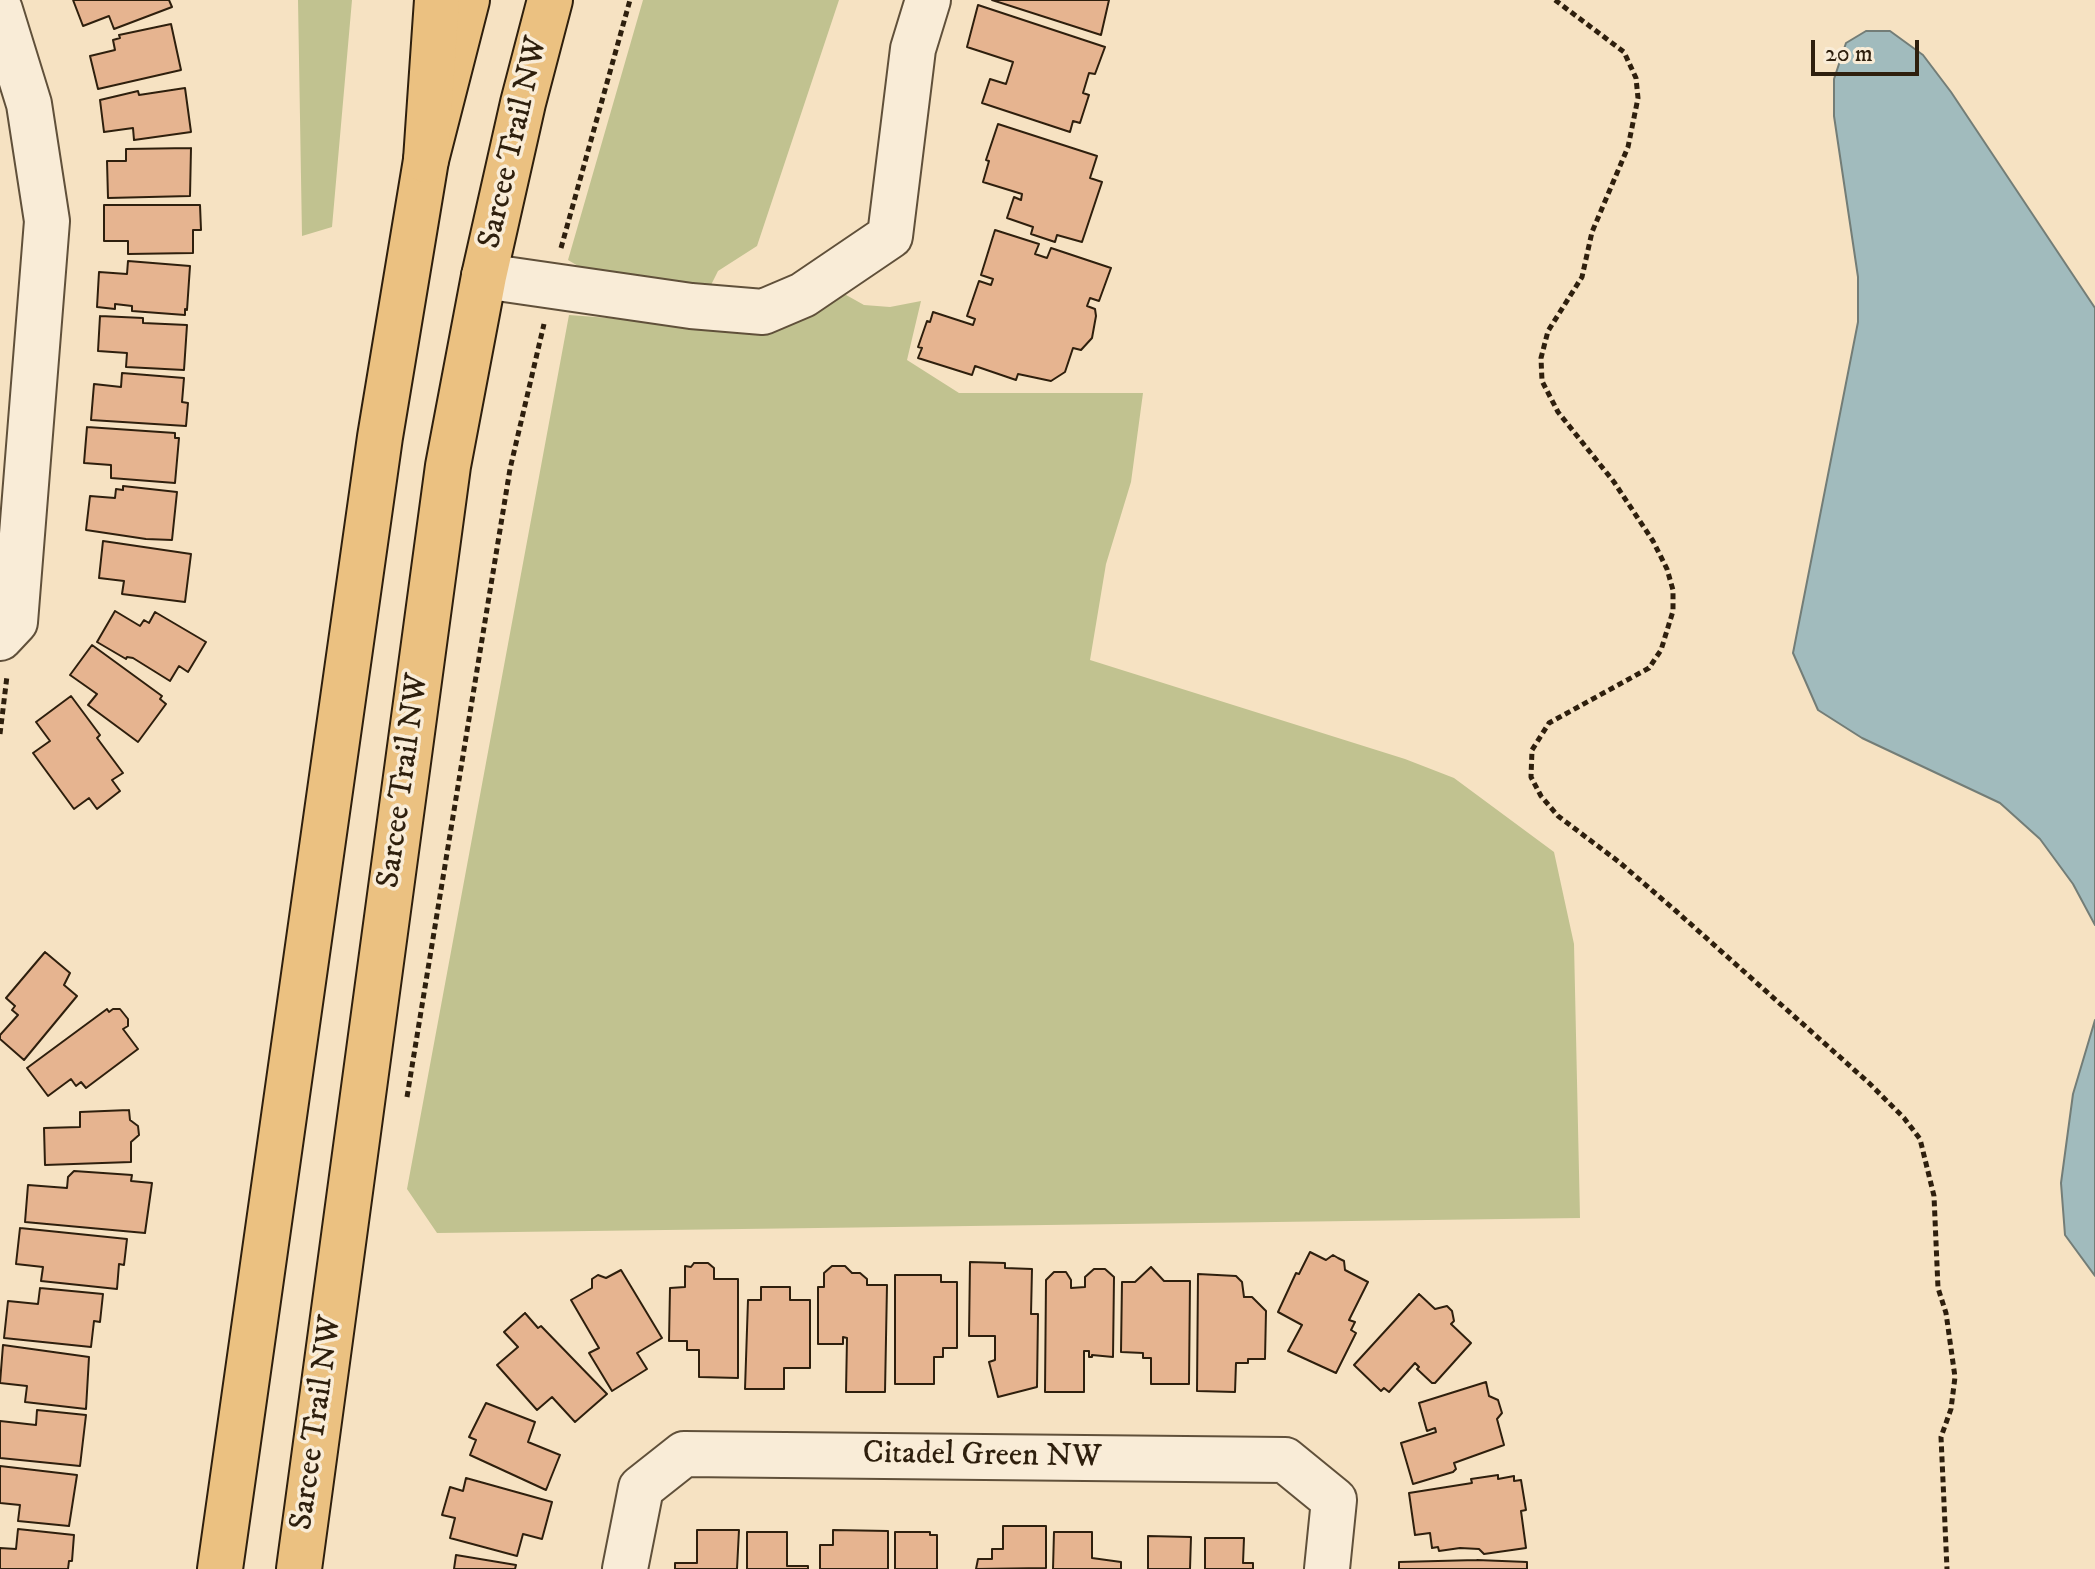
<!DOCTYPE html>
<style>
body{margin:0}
#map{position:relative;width:2095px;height:1569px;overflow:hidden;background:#f6e2c2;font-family:"IM FELL DW Pica",serif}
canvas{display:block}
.scale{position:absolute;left:1811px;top:40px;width:108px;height:36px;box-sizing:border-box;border:4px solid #2e1f0d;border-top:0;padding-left:10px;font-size:24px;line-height:28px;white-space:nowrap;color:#2e1f0d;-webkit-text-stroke:6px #f9ecd7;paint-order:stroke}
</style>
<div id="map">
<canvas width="2095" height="1569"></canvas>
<div class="scale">20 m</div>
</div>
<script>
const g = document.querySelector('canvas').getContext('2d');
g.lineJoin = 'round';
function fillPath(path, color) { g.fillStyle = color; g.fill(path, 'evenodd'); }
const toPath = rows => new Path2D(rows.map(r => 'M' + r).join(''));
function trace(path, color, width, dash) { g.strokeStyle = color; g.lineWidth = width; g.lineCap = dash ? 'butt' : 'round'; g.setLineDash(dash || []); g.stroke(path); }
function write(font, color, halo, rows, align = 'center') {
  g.font = font + ' "IM FELL DW Pica",serif'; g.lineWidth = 7; g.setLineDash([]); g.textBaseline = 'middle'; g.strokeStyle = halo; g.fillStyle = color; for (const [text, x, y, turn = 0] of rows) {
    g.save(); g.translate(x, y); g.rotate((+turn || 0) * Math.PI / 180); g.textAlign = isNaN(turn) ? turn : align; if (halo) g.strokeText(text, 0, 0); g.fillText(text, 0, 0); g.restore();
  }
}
fillPath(toPath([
 [298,0,352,0,332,227,302,236],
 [643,0,839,0,757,246,718,271,706,295,595,276,568,260],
 [839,291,864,305,890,307,921,301,907,360,959,393,1143,393,1131,482,1106,564,1090,660,1405,759,1454,778,1554,852,1574,944,1580,1218,437,1233,407,1189,569,315,690,324]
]), '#c1c290');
const water = toPath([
 [1866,31,1890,31,1923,55,1951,92,2095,308,2095,925,2073,884,2040,839,2000,803,1862,738,1818,710,1793,653,1858,322,1858,277,1834,116,1834,79,1846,43,1866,31],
 [2095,1020,2095,1276,2065,1235,2061,1183,2073,1094,2095,1020]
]);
fillPath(water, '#a1bbbd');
trace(water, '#737d77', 2);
const building = toPath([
 [73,0,169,0,172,7,114,29,109,16,83,26,73,0],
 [992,0,1109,0,1101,35,992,0],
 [978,5,1105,47,1095,74,1089,73,1083,93,1089,95,1080,123,1073,121,1070,132,982,103,990,79,1006,84,1013,62,967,47,978,5],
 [171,24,181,70,98,89,90,56,115,50,113,40,120,38,119,35,171,24],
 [185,88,191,132,134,140,133,128,104,132,100,100,138,91,139,95,185,88],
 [998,124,1097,156,1090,178,1102,182,1082,242,1057,235,1055,242,1031,234,1033,227,1007,218,1014,197,1021,200,1022,194,983,182,989,161,986,160,998,124],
 [191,148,190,196,108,198,107,161,126,161,126,149,191,148],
 [104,205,200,205,201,230,193,230,193,253,128,254,128,241,104,241,104,205],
 [995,230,1039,244,1035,254,1047,258,1051,248,1111,268,1099,301,1090,298,1087,306,1095,309,1096,316,1092,338,1081,350,1073,348,1065,372,1051,381,1018,374,1016,380,975,366,972,375,918,358,922,348,918,347,927,321,930,322,933,312,973,325,975,319,967,316,979,281,991,285,993,279,981,275,995,230],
 [128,261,190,266,187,310,185,309,185,315,132,311,132,306,115,304,115,309,97,307,99,272,127,274,128,261],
 [100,316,143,318,143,323,187,325,184,370,126,367,127,353,98,351,100,316],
 [122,373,184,378,182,402,188,403,186,426,91,420,94,384,121,387,122,373],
 [87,427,175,433,175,438,179,438,175,483,111,478,111,465,84,463,87,427],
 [123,486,177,492,172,540,146,539,86,530,90,496,115,498,116,489,123,490,123,486],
 [103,541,191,554,185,602,122,594,124,581,99,578,103,541],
 [115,611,140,626,144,620,149,623,155,612,206,642,188,672,179,666,170,681,133,658,127,657,126,659,97,642,115,611],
 [92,645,162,696,160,699,166,704,138,742,88,705,97,694,70,675,92,645],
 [71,696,100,735,97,738,123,773,112,780,120,791,97,809,89,798,74,809,33,753,50,741,36,722,71,696],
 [45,952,70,973,64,985,77,996,24,1060,0,1039,0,1035,18,1015,12,1010,15,1006,6,998,45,952],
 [107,1009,109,1012,113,1009,120,1009,128,1019,128,1026,123,1029,138,1049,86,1088,81,1082,76,1086,71,1079,48,1096,27,1068,107,1009],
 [129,1110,130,1120,138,1126,139,1135,131,1142,131,1162,45,1165,44,1128,80,1127,80,1112,129,1110],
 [74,1171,132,1175,131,1181,152,1183,145,1233,25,1222,28,1185,67,1188,68,1177,74,1171],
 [20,1228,127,1239,124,1265,119,1264,117,1289,41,1281,43,1267,16,1264,20,1228],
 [1310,1252,1326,1260,1333,1255,1338,1258,1344,1261,1345,1270,1368,1282,1349,1320,1355,1322,1351,1330,1356,1333,1336,1373,1288,1351,1302,1325,1278,1312,1296,1273,1299,1274,1310,1252],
 [970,1262,1005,1263,1005,1268,1032,1269,1031,1314,1038,1314,1037,1387,998,1397,989,1362,995,1360,995,1336,969,1336,970,1262],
 [694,1263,708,1263,714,1268,714,1279,738,1279,738,1378,699,1377,699,1350,687,1350,687,1341,669,1341,670,1288,685,1287,685,1266,691,1267,694,1263],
 [832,1266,845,1266,852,1273,860,1273,867,1279,867,1285,887,1285,885,1392,846,1392,847,1338,843,1337,843,1344,818,1344,818,1287,824,1287,824,1273,832,1266],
 [1151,1267,1164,1281,1190,1281,1189,1384,1151,1384,1151,1358,1143,1358,1143,1353,1121,1352,1122,1282,1135,1282,1151,1267],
 [1094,1269,1105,1269,1114,1277,1113,1357,1092,1355,1092,1357,1089,1357,1089,1351,1084,1351,1084,1392,1045,1392,1046,1280,1054,1272,1066,1272,1071,1280,1071,1288,1085,1287,1085,1277,1094,1269],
 [621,1270,662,1338,637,1353,647,1369,612,1391,589,1353,599,1348,571,1300,592,1288,592,1279,598,1275,606,1278,621,1270],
 [1198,1274,1236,1276,1242,1282,1244,1297,1252,1297,1266,1311,1265,1359,1248,1359,1248,1363,1236,1363,1235,1392,1197,1391,1198,1274],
 [895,1275,941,1275,941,1282,957,1282,957,1348,943,1348,943,1357,934,1357,934,1384,895,1384,895,1275],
 [761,1287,790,1287,790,1300,810,1300,810,1368,784,1368,784,1389,745,1389,748,1300,761,1300,761,1287],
 [40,1288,103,1294,100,1322,94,1321,91,1347,4,1338,8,1301,38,1304,40,1288],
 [1419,1294,1435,1309,1447,1306,1452,1311,1454,1321,1451,1324,1471,1343,1435,1383,1432,1383,1417,1369,1419,1367,1415,1363,1389,1392,1384,1388,1381,1391,1354,1365,1419,1294],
 [525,1313,538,1328,541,1326,607,1394,575,1422,552,1397,537,1410,497,1365,518,1347,504,1332,525,1313],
 [3,1345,89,1357,86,1409,25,1402,27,1386,0,1383,3,1345],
 [1486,1382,1489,1396,1498,1400,1502,1413,1497,1419,1504,1445,1454,1463,1456,1469,1453,1472,1413,1484,1401,1443,1436,1432,1435,1428,1427,1431,1419,1403,1486,1382],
 [486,1403,535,1422,528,1442,560,1455,546,1490,470,1455,476,1440,469,1437,486,1403],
 [37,1410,86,1415,80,1466,0,1458,0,1421,36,1425,37,1410],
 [0,1466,77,1475,69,1526,18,1521,20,1505,0,1503,0,1466],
 [1498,1475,1498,1479,1514,1476,1514,1481,1521,1480,1526,1510,1521,1511,1526,1548,1484,1554,1479,1549,1460,1548,1439,1551,1438,1547,1432,1548,1430,1533,1415,1535,1409,1493,1472,1483,1471,1479,1498,1475],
 [466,1478,552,1502,542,1539,523,1534,517,1556,450,1538,455,1518,442,1515,450,1487,463,1491,466,1478],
 [1003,1526,1046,1526,1046,1568,976,1569,978,1559,992,1559,992,1549,1003,1549,1003,1526],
 [18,1529,74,1535,72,1561,69,1561,68,1569,0,1569,0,1548,16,1549,18,1529],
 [697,1530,739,1530,737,1569,675,1569,675,1563,697,1563,697,1530],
 [833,1530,888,1531,888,1569,820,1569,820,1545,833,1545,833,1530],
 [747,1532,787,1532,787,1566,808,1566,808,1569,747,1569,747,1532],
 [895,1532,930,1532,930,1535,937,1535,937,1569,895,1569,895,1532],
 [1054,1532,1092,1532,1092,1558,1121,1562,1121,1569,1053,1569,1054,1532],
 [1148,1536,1191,1537,1190,1569,1148,1569,1148,1536],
 [1205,1538,1244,1538,1243,1563,1253,1563,1253,1569,1205,1569,1205,1538],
 [456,1555,516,1565,515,1569,454,1569,456,1555],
 [1477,1560,1527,1562,1527,1569,1399,1569,1399,1562,1477,1560]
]);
fillPath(building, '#e6b490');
trace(building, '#2e1f0d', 2);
const minor = toPath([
 [0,10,29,104,47,221,15,622,0,638],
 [484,276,691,306,763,312,803,295,890,236,913,49,928,0],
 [625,1569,641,1488,684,1454,1285,1460,1334,1500,1327,1569]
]);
const major = toPath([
 [220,1569,380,437,426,160,467,0],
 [299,1569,448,466,484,276,523,103,550,0]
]);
const highway = toPath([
 [426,160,437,0]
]);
trace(minor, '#60503a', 48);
trace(major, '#2e1f0d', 48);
trace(highway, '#2e1f0d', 48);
trace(toPath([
 [1555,0,1624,52,1636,78,1638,98,1628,147,1592,232,1582,277,1548,331,1541,358,1542,381,1558,412,1614,482,1653,541,1667,569,1673,590,1673,611,1661,650,1649,668,1549,723,1532,750,1531,777,1541,796,1558,816,1619,862,1676,911,1869,1083,1904,1118,1920,1139,1934,1196,1938,1288,1946,1313,1955,1377,1951,1409,1941,1437,1947,1569],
 [561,248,630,0],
 [0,734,7,676],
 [407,1097,510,469,544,324]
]), '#2e1f0d', 5, [6, 4]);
trace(minor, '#f9ecd7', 44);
trace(major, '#ebc181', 44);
trace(highway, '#ebc181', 44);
write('32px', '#2e1f0d', '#f9ecd7', [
 ["Sarcee Trail NW",515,143,-77],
 ["Sarcee Trail NW",405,781,-82],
 ["Sarcee Trail NW",318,1423,-82],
 ["Citadel Green NW",982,1457,1]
]);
</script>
